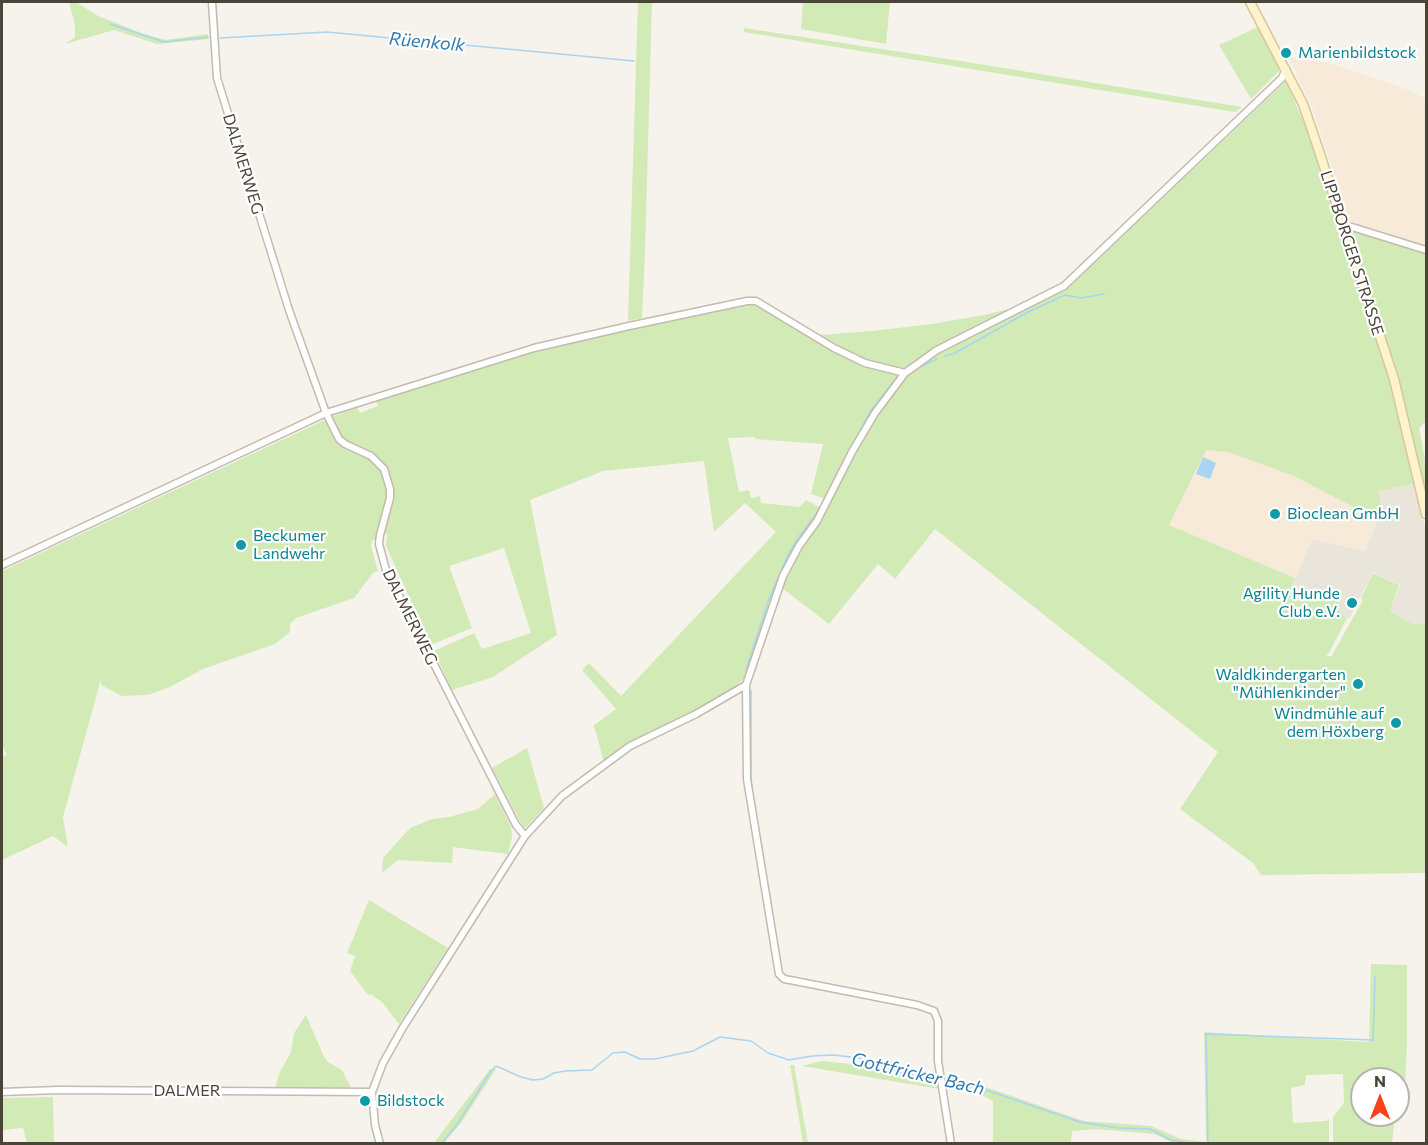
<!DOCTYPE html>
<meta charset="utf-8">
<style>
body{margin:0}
#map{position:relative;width:1428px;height:1145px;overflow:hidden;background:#f6f3ec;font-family:Commissioner,sans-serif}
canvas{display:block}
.frame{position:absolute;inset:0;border:3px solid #4b4439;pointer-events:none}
.north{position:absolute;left:1350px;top:1067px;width:60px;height:60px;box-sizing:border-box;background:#fff;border:2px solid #b7b4b0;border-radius:50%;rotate:0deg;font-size:16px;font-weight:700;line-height:24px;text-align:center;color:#4b4439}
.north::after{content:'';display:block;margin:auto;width:21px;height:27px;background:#fc3f1d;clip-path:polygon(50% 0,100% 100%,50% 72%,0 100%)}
</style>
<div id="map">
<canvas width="1428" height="1145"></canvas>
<div class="frame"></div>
<div class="north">N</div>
</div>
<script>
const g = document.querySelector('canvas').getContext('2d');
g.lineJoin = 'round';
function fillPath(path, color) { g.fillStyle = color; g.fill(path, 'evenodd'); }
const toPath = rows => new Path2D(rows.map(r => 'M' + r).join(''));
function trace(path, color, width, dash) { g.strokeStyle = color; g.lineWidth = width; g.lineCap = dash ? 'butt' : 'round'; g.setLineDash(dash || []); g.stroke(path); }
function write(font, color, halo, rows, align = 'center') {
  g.font = font + ' Commissioner,sans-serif'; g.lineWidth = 4.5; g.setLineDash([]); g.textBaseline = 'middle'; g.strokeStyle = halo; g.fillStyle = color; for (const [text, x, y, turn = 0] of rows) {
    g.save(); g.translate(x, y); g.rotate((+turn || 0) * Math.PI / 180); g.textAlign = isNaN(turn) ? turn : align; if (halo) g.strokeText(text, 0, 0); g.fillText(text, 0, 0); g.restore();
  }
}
fillPath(toPath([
 [1415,484,1426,532,1426,624,1415,625,1390,612,1400,585,1373,572,1349,619,1341,614,1338,606,1341,594,1302,602,1291,599,1289,593,1312,539,1365,551,1382,509,1378,491]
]), '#eae5da');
fillPath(toPath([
 [1289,58,1320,61,1354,71,1411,91,1426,99,1426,246,1350,222,1312,107],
 [1206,450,1228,452,1294,476,1378,520,1365,551,1312,539,1295,578,1169,525]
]), '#f7ead8');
fillPath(toPath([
 [69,2,76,2,98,16,144,34,166,40,208,34,209,39,157,44,114,30,65,44,75,37,75,25],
 [638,2,652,2,645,252,642,318,628,321],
 [803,2,890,2,886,44,801,29],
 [1258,27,1281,69,1251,99,1219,45],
 [744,28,967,62,1242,107,1235,112,744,32],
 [1286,81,1313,144,1339,233,1356,231,1426,253,1426,422,1419,428,1426,465,1426,502,1394,397,1415,484,1378,491,1382,509,1378,520,1294,476,1228,452,1206,450,1169,525,1295,578,1289,593,1291,599,1302,602,1316,591,1341,594,1338,606,1341,614,1347,618,1329,653,1326,655,1331,657,1363,600,1361,598,1373,573,1399,585,1390,612,1415,625,1426,623,1426,873,1261,875,1253,863,1180,809,1218,752,935,529,895,579,878,564,829,624,782,588,786,578,801,551,823,519,851,459,847,453,825,499,811,494,823,444,755,439,755,437,728,438,739,492,749,490,751,498,760,496,761,503,800,507,806,500,821,508,814,521,799,540,781,575,750,665,744,678,735,687,725,694,604,763,596,732,593,726,616,709,582,670,589,663,621,696,776,532,745,503,714,532,704,461,603,471,530,500,557,635,493,677,452,690,434,651,474,633,482,649,531,633,504,548,449,566,472,628,431,645,386,546,387,533,372,541,371,546,378,571,373,573,354,598,296,618,290,624,290,632,275,644,203,669,170,687,148,695,122,696,101,685,101,679,63,817,68,847,53,836,2,860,2,756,7,755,2,745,2,571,327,419,357,407,360,413,378,406,376,400,535,349,747,303,761,306,806,336,872,331,932,324,984,315,1034,303,1066,290],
 [527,748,544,808,526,827,523,827,492,768],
 [495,794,511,827,512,837,508,854,453,847,452,863,398,860,382,873,383,858,410,828,432,819,449,817,478,809],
 [369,900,448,948,399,1024,382,1002,371,994,368,995,350,971,355,956,347,953],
 [1371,964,1407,965,1407,1042,1404,1114,1398,1114,1398,1079,1362,1079,1362,1115,1395,1115,1392,1143,1333,1143,1333,1117,1344,1103,1343,1074,1306,1075,1305,1085,1291,1088,1293,1123,1326,1121,1329,1119,1329,1144,1173,1143,1154,1134,1096,1129,1072,1131,1071,1143,993,1143,993,1101,976,1092,964,1089,954,1086,944,1088,943,1077,950,1077,974,1083,1084,1121,1151,1126,1181,1139,1206,1142,1204,1032,1369,1042],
 [306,1015,324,1057,328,1062,342,1070,352,1090,275,1088,279,1074,291,1052,294,1033],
 [822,1061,872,1066,903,1077,938,1082,939,1089,802,1066],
 [790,1065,794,1065,808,1143,803,1143],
 [490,1069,496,1069,461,1123,444,1143,434,1143],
 [53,1097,54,1143,27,1143,23,1128,2,1130,2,1098]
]), '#d2eab5');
fillPath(toPath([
 [1203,457,1216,463,1210,479,1196,474]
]), '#a9d4f2');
trace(toPath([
 [110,24,164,42,208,37],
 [220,38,327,32,634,61],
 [945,356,955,353,1028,312,1065,295,1081,298,1104,294],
 [907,376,918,368,937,359],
 [849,452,870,412,897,377],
 [746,670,769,599,787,557,798,538,818,512],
 [751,691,751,780,754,804],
 [759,835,775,931],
 [943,1081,977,1087,1080,1122,1118,1128,1150,1129,1171,1140,1194,1144],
 [441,1144,456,1126,491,1071,496,1066,521,1077,533,1080,543,1079,554,1073,565,1071,592,1070,613,1053,625,1052,640,1059,655,1059,693,1051,720,1037,751,1041,768,1053,789,1060,812,1056,833,1055,860,1058,902,1073,939,1080],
 [1208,1144,1206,1034,1373,1040,1375,976]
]), '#a9d4f2', 1.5);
const street = toPath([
 [212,2,217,78,289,310,326,413,339,439,345,444,371,456,384,469,390,489,390,498,380,535,379,544,386,570,516,825,525,836],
 [1344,227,1352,227,1426,250],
 [2,565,326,413,534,348,629,326,747,301,756,301,834,348,865,363,905,373],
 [2,1092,58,1090,372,1092],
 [380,1144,375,1125,372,1092,383,1063,402,1029,525,836,562,796,630,746,696,714,746,685],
 [951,1144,938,1061,938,1021,934,1011,917,1005,790,980,784,979,779,974,747,779,746,685,783,576,799,546,817,521,852,452,875,413,905,373,937,350,1064,286,1282,78,1286,69]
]);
const secondary = toPath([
 [1250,2,1303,104,1316,142,1394,379,1426,514]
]);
trace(street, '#c2bbae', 9);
trace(secondary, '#d6c79b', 11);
trace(street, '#fff', 6);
trace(secondary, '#fff3cd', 8);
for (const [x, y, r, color] of [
 [1286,53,6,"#0f9aa8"],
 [1275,514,6,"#0f9aa8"],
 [241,545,6,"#0f9aa8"],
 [1352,603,6,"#0f9aa8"],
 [1358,684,6,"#0f9aa8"],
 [1396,723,6,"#0f9aa8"],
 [365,1101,6,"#0f9aa8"]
]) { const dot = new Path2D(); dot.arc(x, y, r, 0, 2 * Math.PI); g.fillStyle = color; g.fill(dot); trace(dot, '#fff', 2); }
write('16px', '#0d838f', '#fff', [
 ["Marienbildstock",1298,53],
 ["Bioclean GmbH",1287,514],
 ["Beckumer",253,536],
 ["Landwehr",253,554],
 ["Agility Hunde",1340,594,"right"],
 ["Club e.V.",1340,612,"right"],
 ["Waldkindergarten",1346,675,"right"],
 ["\"Mühlenkinder\"",1346,693,"right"],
 ["Windmühle auf",1384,714,"right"],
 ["dem Höxberg",1384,732,"right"],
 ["Bildstock",377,1101]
], 'left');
write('16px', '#4b4439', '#fff', [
 ["DALMERWEG",243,164,73],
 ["LIPPBORGER STRASSE",1352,253,72],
 ["DALMERWEG",410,617,64],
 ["DALMER",187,1091]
]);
write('italic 18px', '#2e7ab2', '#fff', [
 ["Rüenkolk",427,42,5],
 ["Gottfricker Bach",918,1074,13]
]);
</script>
